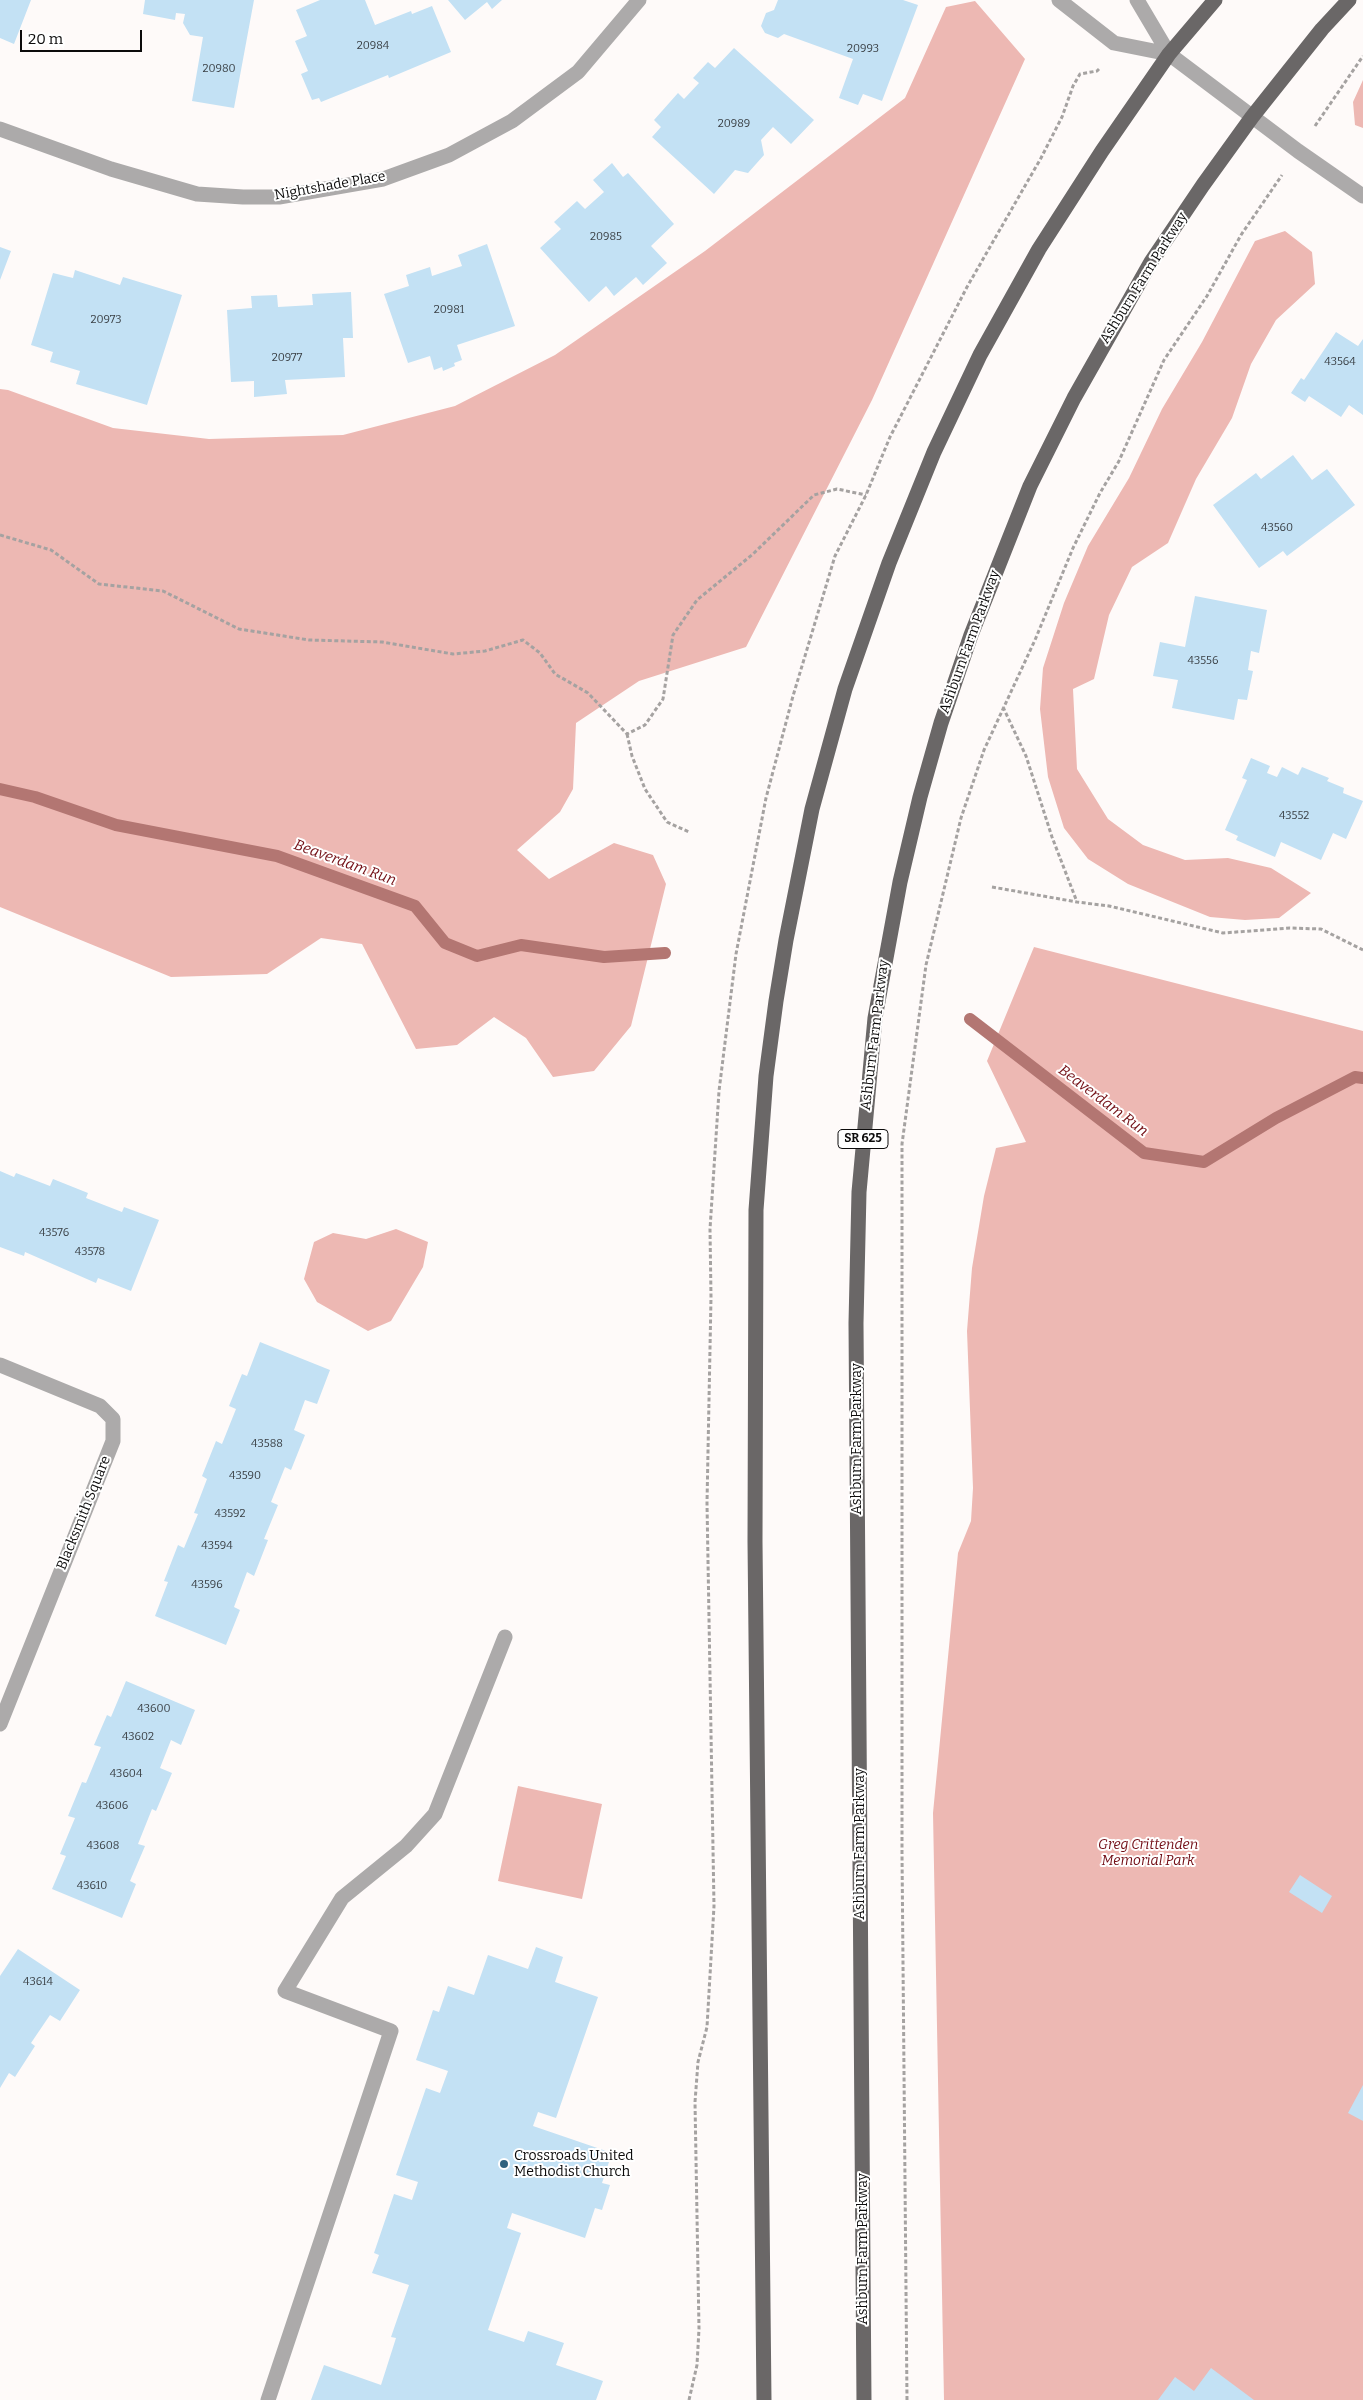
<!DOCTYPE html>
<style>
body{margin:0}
#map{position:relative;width:1363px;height:2400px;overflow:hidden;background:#fefaf9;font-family:Bitter,serif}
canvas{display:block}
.scale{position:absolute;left:20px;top:30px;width:122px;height:22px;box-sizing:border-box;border:2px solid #0c0b0b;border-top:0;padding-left:6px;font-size:15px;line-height:18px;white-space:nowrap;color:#0c0b0b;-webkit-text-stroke:4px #fff;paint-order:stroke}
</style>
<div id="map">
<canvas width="1363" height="2400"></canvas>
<div class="scale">20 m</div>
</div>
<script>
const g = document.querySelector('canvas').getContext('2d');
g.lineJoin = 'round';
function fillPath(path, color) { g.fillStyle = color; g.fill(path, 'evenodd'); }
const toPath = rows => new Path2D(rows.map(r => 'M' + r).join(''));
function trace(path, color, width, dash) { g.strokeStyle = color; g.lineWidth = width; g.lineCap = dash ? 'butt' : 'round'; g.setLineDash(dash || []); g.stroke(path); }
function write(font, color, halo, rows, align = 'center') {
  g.font = font + ' Bitter,serif'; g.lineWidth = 4; g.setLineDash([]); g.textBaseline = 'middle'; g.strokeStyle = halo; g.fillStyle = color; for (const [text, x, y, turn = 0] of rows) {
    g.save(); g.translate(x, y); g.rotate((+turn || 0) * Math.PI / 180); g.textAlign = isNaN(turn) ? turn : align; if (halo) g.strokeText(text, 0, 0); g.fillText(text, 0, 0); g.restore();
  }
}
fillPath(toPath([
 [975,1,1025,59,872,400,746,647,639,681,576,723,573,789,560,812,517,850,549,879,614,843,653,855,666,884,631,1026,594,1071,553,1077,526,1038,494,1017,457,1045,416,1049,362,944,321,938,267,974,171,977,0,907,0,389,8,390,113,428,209,439,343,435,455,406,555,355,705,251,905,98,946,7],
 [1363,80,1363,128,1355,125,1353,102],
 [1285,231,1312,252,1315,284,1276,320,1251,364,1232,418,1196,479,1168,543,1132,567,1109,615,1094,679,1073,689,1077,769,1108,819,1143,845,1185,860,1228,858,1271,868,1311,893,1279,918,1245,920,1210,917,1128,884,1088,859,1064,828,1048,777,1040,709,1043,668,1064,603,1088,546,1129,478,1162,409,1202,342,1255,241],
 [1034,947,1363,1031,1363,2400,944,2400,933,1813,958,1553,971,1521,973,1488,967,1331,972,1268,984,1196,996,1148,1026,1142,987,1061],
 [396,1229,428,1242,423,1267,391,1321,368,1331,317,1302,304,1279,314,1242,333,1233,366,1239],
 [518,1786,602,1804,582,1899,498,1881]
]), '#edb8b3');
trace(toPath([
 [0,789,35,797,116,825,277,856,415,906,445,943,477,956,521,945,604,957,665,953],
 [970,1019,1144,1153,1204,1162,1276,1118,1355,1077,1363,1078]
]), '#b37672', 12);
fillPath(toPath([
 [0,0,31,0,14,44,0,38],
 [145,0,254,0,234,108,192,101,203,37,190,35,183,23,185,14,176,13,175,20,143,14],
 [320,0,365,0,375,25,411,11,412,14,432,6,451,52,389,78,388,75,321,102,319,98,312,100,301,74,308,71,295,41,307,36,296,10],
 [448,0,502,0,492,9,487,2,465,20],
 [778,0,903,0,918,5,882,101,863,94,858,105,839,98,853,59,784,34,778,38,765,33,761,26,766,13,774,10],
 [734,48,814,120,791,144,773,127,761,140,764,155,748,173,735,170,714,194,652,137,661,127,654,120,678,93,684,99,699,83,693,78,708,62,715,68],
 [612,163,623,177,628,173,674,224,651,246,667,263,643,285,636,277,614,296,606,286,589,302,540,248,561,229,554,222,577,201,585,209,604,192,593,180],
 [487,244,515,326,457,345,462,360,454,363,455,366,443,371,442,367,434,370,430,356,408,363,384,294,409,286,406,275,430,267,432,276,462,266,458,255],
 [0,247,11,251,0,280],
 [75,270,120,285,123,277,182,295,147,405,76,384,80,371,50,362,53,352,31,345,53,273,73,278],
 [351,292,353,338,343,338,345,377,285,380,287,394,254,397,254,381,231,382,227,310,252,308,251,296,277,295,278,307,313,305,312,294],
 [1336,332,1358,346,1363,339,1363,415,1349,405,1341,417,1309,396,1305,402,1291,393,1301,378,1304,380],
 [1293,455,1312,480,1327,469,1355,505,1287,556,1283,551,1259,568,1213,505,1256,473,1261,479],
 [1195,596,1267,610,1259,653,1251,651,1248,670,1253,671,1247,700,1238,699,1234,720,1172,708,1178,680,1153,676,1160,642,1185,647],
 [1251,758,1270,766,1267,773,1277,777,1282,767,1298,775,1302,767,1329,778,1327,781,1344,788,1343,793,1363,801,1346,839,1333,833,1321,860,1281,842,1275,857,1236,840,1238,836,1225,830,1247,780,1242,778],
 [0,1171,14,1177,16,1173,50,1186,53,1179,88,1193,86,1198,122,1212,124,1207,159,1220,131,1291,98,1278,96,1283,25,1252,24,1256,0,1247],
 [260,1342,330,1370,317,1404,305,1400,294,1430,305,1435,291,1470,285,1467,271,1502,278,1505,264,1539,268,1540,254,1576,247,1572,234,1607,240,1610,226,1645,155,1616,168,1582,164,1581,178,1545,184,1548,198,1514,194,1513,207,1479,202,1476,216,1441,222,1444,236,1409,229,1406,242,1374,247,1376],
 [126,1681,195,1710,181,1745,171,1740,160,1768,172,1773,156,1811,152,1809,138,1844,145,1846,130,1881,136,1884,122,1918,52,1889,66,1856,60,1854,75,1818,68,1816,82,1782,86,1783,101,1747,94,1745,107,1715,111,1717],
 [1300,1875,1332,1896,1322,1913,1289,1892],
 [536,1947,563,1957,555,1982,598,1997,556,2118,538,2112,533,2126,612,2153,602,2183,610,2185,602,2210,595,2208,585,2238,512,2213,507,2228,521,2233,488,2330,524,2342,528,2331,564,2343,556,2365,603,2381,596,2400,311,2400,324,2365,381,2385,396,2338,391,2337,409,2285,372,2273,379,2255,374,2253,394,2194,412,2200,418,2182,396,2175,426,2088,440,2093,448,2071,416,2060,433,2010,439,2012,448,1986,474,1995,488,1955,528,1969],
 [18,1949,80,1990,60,2021,50,2015,31,2043,35,2046,15,2077,9,2073,0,2088,0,1976],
 [1363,2085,1363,2121,1348,2113],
 [1211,2368,1254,2400,1158,2400,1175,2377,1194,2391]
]), '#c3e1f4');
trace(toPath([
 [1315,126,1363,56],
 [0,535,51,550,99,584,163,591,239,629,309,640,382,642,453,654,485,651,523,640,540,653,555,674,588,693,627,734,645,725,663,699,673,635,697,600,753,554,814,495,837,489,866,495],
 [1003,707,1026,756,1052,837,1077,902],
 [627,734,632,756,645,789,667,822,689,832],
 [992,887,1077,902,1109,906,1223,933,1290,928,1321,929,1363,950],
 [689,2400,697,2365,699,2329,695,2102,698,2062,707,2027,714,1906,707,1503,711,1297,710,1229,719,1091,736,954,766,798,793,696,835,556,866,495,890,437,967,287,1041,158,1062,117,1073,86,1080,74,1097,71,1099,69],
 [907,2400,902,1853,902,1144,926,965,961,818,984,750,1035,640,1073,548,1100,493,1119,461,1164,360,1207,296,1241,235,1282,175]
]), '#a5a2a1', 3, [4, 2.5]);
trace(toPath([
 [268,2400,391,2031,285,1991,342,1898,406,1846,435,1814,505,1637]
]), '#acaaaa', 15);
trace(toPath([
 [1059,0,1114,43,1169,54],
 [1137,0,1169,54,1298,151,1363,196],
 [0,129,111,169,197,194,243,197,279,197,383,179,449,155,512,121,578,72,639,0],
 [0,1365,100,1406,113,1419,113,1441,0,1724]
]), '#acaaaa', 15);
trace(toPath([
 [764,2400,755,1541,756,1210,766,1076,776,1001,786,940,812,809,845,689,889,563,934,452,980,355,1039,249,1102,151,1169,54,1215,0],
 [864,2400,856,1323,859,1192,875,1018,900,882,920,797,941,723,971,635,1030,486,1074,398,1151,262,1203,185,1252,117,1322,29,1349,0]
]), '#6a6767', 15);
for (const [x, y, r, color] of [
 [504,2164,5,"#2f627f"]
]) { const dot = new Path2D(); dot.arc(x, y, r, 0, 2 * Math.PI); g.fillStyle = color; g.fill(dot); trace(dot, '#fff', 2); }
write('11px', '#3a4045', null, [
 ["20984",373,46],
 ["20993",863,49],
 ["20980",219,69],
 ["20989",734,124],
 ["20985",606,237],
 ["20981",449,310],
 ["20973",106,320],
 ["20977",287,358],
 ["43564",1340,362],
 ["43560",1277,528],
 ["43556",1203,661],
 ["43552",1294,816],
 ["43576",54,1233],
 ["43578",90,1252],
 ["43588",267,1444],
 ["43590",245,1476],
 ["43592",230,1514],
 ["43594",217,1546],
 ["43596",207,1585],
 ["43600",154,1709],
 ["43602",138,1737],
 ["43604",126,1774],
 ["43606",112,1806],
 ["43608",103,1846],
 ["43610",92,1886],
 ["43614",38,1982]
]);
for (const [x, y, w] of [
 [863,1139,50]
]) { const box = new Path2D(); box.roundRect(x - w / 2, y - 9.5, w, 19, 4); g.fillStyle = '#fff'; g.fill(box); trace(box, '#0c0b0b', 1); }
write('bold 12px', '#0c0b0b', null, [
 ["SR 625",863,1139]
]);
write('14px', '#0c0b0b', '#fff', [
 ["Nightshade Place",330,186,-10],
 ["Ashburn Farm Parkway",1144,278,-58],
 ["Ashburn Farm Parkway",970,642,-70],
 ["Ashburn Farm Parkway",875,1035,-83],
 ["Ashburn Farm Parkway",857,1439,-90],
 ["Blacksmith Square",84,1513,-68],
 ["Ashburn Farm Parkway",860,1844,-90],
 ["Ashburn Farm Parkway",863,2249,-90]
]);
write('italic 14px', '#710c14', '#fff', [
 ["Greg Crittenden",1148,1845],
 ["Memorial Park",1148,1861]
]);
write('14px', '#0c0b0b', '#fff', [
 ["Crossroads United",514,2156],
 ["Methodist Church",514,2172]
], 'left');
write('italic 15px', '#730f15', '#fff', [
 ["Beaverdam Run",345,863,20],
 ["Beaverdam Run",1103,1101,37]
]);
</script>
